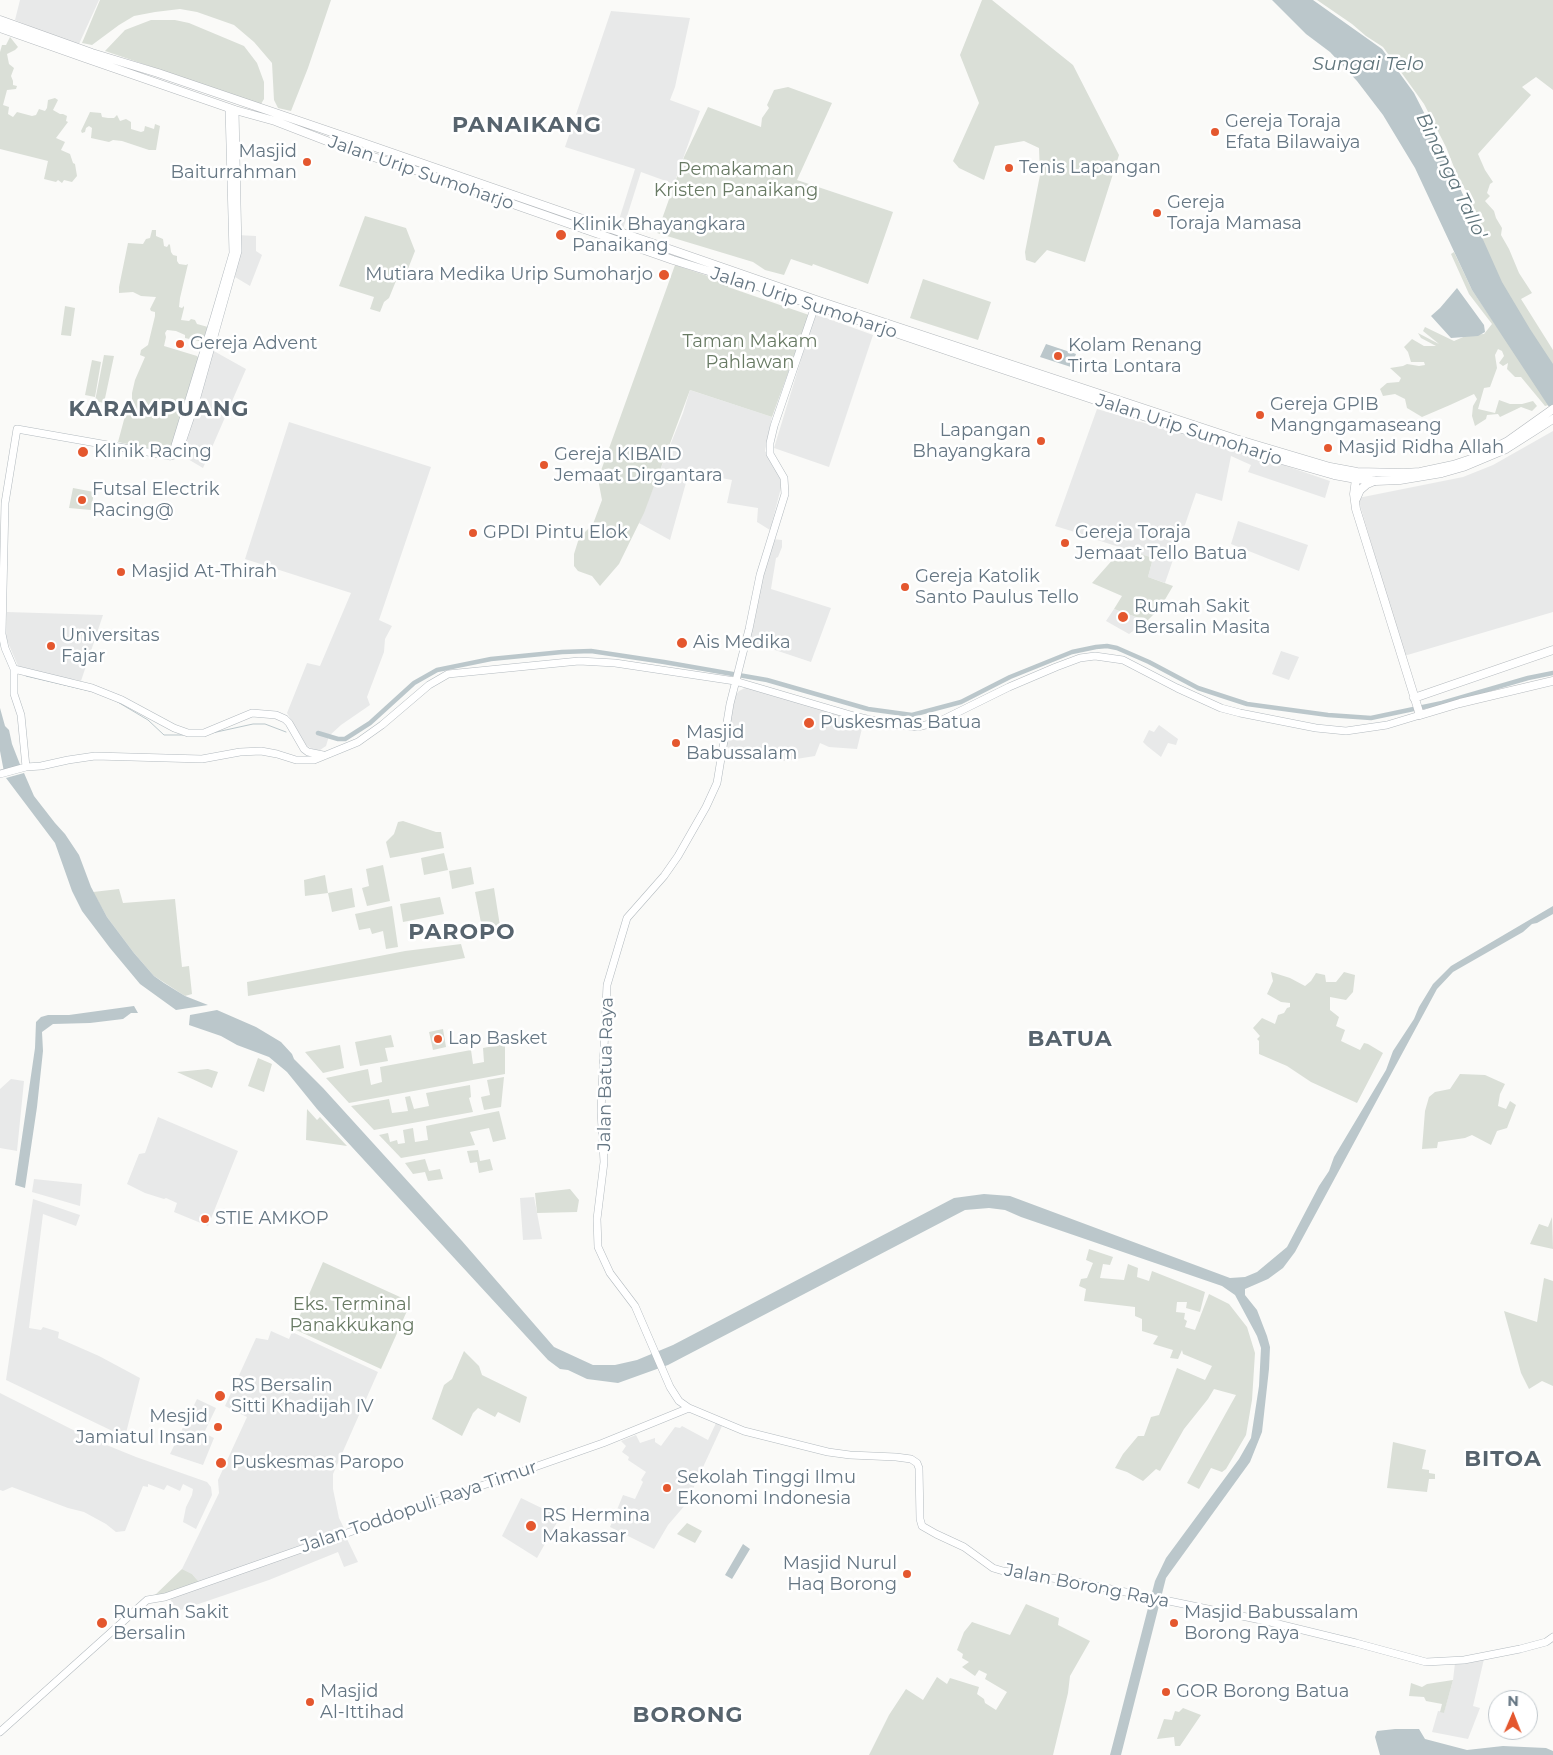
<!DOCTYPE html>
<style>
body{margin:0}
#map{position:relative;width:1553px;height:1755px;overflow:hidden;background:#fafaf8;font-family:Montserrat,sans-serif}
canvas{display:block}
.north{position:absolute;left:1488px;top:1690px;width:50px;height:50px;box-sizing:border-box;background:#fff;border:1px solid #c1c8cd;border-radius:50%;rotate:1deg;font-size:14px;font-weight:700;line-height:20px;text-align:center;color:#657683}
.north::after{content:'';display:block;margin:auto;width:18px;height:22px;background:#e4572e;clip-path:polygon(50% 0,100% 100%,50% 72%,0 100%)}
</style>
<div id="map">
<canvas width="1553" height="1755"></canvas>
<div class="north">N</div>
</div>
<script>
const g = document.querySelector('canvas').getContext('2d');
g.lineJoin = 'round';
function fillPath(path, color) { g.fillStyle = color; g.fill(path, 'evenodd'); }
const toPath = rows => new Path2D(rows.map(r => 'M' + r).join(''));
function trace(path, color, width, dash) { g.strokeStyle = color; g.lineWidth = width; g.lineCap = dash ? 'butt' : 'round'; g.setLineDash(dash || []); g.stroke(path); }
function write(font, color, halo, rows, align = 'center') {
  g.font = font + ' Montserrat,sans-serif'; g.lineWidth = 5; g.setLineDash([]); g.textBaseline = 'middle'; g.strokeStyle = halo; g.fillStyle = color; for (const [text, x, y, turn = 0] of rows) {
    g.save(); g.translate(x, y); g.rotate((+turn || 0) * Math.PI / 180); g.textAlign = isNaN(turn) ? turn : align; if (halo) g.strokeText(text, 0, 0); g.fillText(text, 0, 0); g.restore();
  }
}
fillPath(toPath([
 [20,0,99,0,79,44,64,41,15,20],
 [611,11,690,18,675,87,670,100,700,111,674,184,641,172,623,229,617,226,635,169,565,147],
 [237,235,256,236,256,251,262,255,250,286,235,277,238,255],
 [815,314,873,335,829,467,774,448],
 [212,350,246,369,203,468,181,455],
 [690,390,772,417,765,451,772,460,781,476,781,488,770,530,757,522,758,508,727,503,732,480,689,472,670,540,639,523,683,413],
 [1097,409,1260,457,1330,481,1325,498,1248,472,1251,465,1231,456,1222,501,1196,493,1165,583,1148,577,1153,558,1085,536,1084,538,1078,536,1078,533,1055,526],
 [289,422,431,467,379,620,392,626,385,639,384,652,367,697,370,705,341,725,329,736,326,746,320,750,314,750,306,745,287,713,307,663,320,666,351,593,245,559],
 [1553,431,1553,612,1404,656,1358,498,1463,477,1493,465],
 [1238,521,1308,545,1299,571,1231,544],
 [772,539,782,540,782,547,778,557,776,558,771,589,831,608,811,662,748,641,764,563],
 [1114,609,1147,621,1129,634,1106,621],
 [7,612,103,615,81,681,73,679,72,680,18,666,6,638],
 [1281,651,1299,657,1289,680,1272,674],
 [747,687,864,720,857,749,829,747,820,743,815,756,784,761,767,759,743,752,743,761,729,760,730,752,742,752,726,747,735,696,739,691],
 [1159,725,1178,739,1176,745,1168,743,1161,757,1147,746,1143,742,1149,730,1154,732],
 [11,1079,24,1081,17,1151,0,1148,0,1089],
 [158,1117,238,1151,208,1226,174,1212,177,1203,166,1198,164,1199,145,1193,127,1184,139,1154,145,1153],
 [34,1179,82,1184,80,1206,32,1192],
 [534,1197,542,1239,523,1240,520,1198],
 [33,1199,80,1215,76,1226,43,1214,29,1328,41,1330,43,1327,59,1332,58,1338,99,1356,140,1378,125,1437,6,1380],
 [271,1331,289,1339,292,1332,378,1372,333,1474,333,1489,339,1518,345,1530,199,1582,192,1574,182,1569,219,1493,218,1480,247,1417,225,1406,256,1338,268,1340],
 [0,1393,87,1437,136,1457,207,1482,211,1487,212,1495,196,1529,183,1522,186,1507,192,1495,193,1489,183,1484,180,1491,167,1485,164,1490,148,1484,148,1487,143,1486,125,1531,116,1532,106,1524,84,1512,68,1508,12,1487,3,1491,0,1490],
 [197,1399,216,1408,204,1433,214,1438,203,1465,170,1454],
 [716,1423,722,1426,686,1504,668,1525,654,1549,610,1527,623,1495,635,1499,643,1482,641,1480,646,1472,628,1460,629,1457,622,1452,626,1446,621,1441,636,1435,640,1443,655,1438,655,1442,661,1446,675,1427,680,1428,682,1426,708,1440],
 [521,1498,560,1517,537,1558,502,1536],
 [346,1537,358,1562,344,1567,338,1552,269,1580,175,1612,170,1598],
 [1484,1659,1473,1706,1480,1708,1468,1739,1432,1732,1438,1711,1444,1712,1453,1680,1455,1663]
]), '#e8e9e9');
fillPath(toPath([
 [100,0,331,0,308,68,291,111,278,108,274,100,272,63,254,42,234,25,197,12,180,9,155,12,134,16,119,25,92,45,82,43],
 [982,0,992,0,1073,65,1119,155,1085,262,1047,250,1035,263,1026,260,1025,252,1040,175,1039,148,1024,141,995,146,984,180,959,168,953,161,979,103,960,55],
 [1317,0,1553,0,1553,90,1536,77,1522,87,1531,95,1478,154,1485,170,1493,182,1490,184,1487,193,1490,196,1485,201,1494,211,1496,218,1502,228,1501,235,1509,249,1519,273,1532,293,1521,299,1553,350,1553,371,1486,259,1468,200,1471,198,1459,180,1446,147,1424,104,1383,47,1366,36,1352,24],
 [151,20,175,20,189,23,244,46,257,63,264,82,264,99,261,104,105,51,125,30],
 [10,37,18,47,15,50,7,54,9,64,14,68,11,76,13,81,13,85,17,86,16,89,7,90,3,105,9,107,8,114,13,117,17,112,32,116,36,115,39,109,45,111,47,108,48,100,55,98,58,100,53,110,60,114,63,114,67,116,66,121,68,122,56,138,65,142,61,150,70,154,73,163,75,164,77,176,72,182,64,180,62,183,58,180,56,182,44,179,48,161,0,149,0,52,2,45,6,45],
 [788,87,832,103,797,180,893,212,868,284,813,264,812,266,791,259,784,275,765,270,753,262,657,233,684,157,708,107,761,127,762,118,769,108,767,105,774,90],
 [90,112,101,113,102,117,108,118,114,118,117,115,120,121,126,119,131,122,131,129,141,132,144,131,145,126,154,129,155,124,160,126,156,150,149,150,122,141,113,140,109,142,91,138,92,128,89,126,86,128,85,132,82,133,81,131],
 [365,216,406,228,415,251,406,274,398,276,389,298,384,302,380,312,370,309,374,297,339,286],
 [152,230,156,230,156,236,163,239,164,246,167,247,169,244,170,245,171,252,173,255,177,256,177,261,179,264,186,265,188,264,180,298,179,307,182,308,184,306,184,308,181,320,189,321,191,319,195,320,197,324,208,327,203,342,185,338,185,335,176,331,167,330,165,333,166,337,164,346,197,356,199,358,170,453,118,442,125,416,132,402,132,393,135,380,145,357,140,355,141,350,148,345,155,316,155,312,151,311,150,309,156,297,141,296,133,292,119,293,119,287,128,243,143,244,146,239,150,238],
 [1454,252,1472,290,1499,330,1516,349,1553,404,1545,406,1521,377,1515,377,1507,369,1508,363,1503,366,1499,363,1504,356,1502,351,1498,349,1495,355,1497,368,1490,387,1484,388,1478,409,1495,413,1499,400,1510,404,1522,404,1533,401,1537,406,1532,411,1521,407,1500,417,1498,414,1487,415,1486,419,1475,426,1472,416,1473,406,1477,399,1474,394,1450,405,1422,417,1407,408,1405,399,1395,394,1383,396,1380,389,1387,383,1399,382,1401,378,1390,368,1403,366,1407,364,1419,366,1425,365,1424,362,1411,362,1408,352,1404,347,1412,339,1424,346,1436,346,1421,338,1418,333,1439,344,1423,331,1425,327,1454,341,1468,335,1484,334,1492,324,1469,294,1451,254],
 [675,265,729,283,728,287,809,315,772,417,690,390,644,513,619,564,600,586,592,576,578,571,574,566,574,554,579,538,593,524,602,500,598,479],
 [923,279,991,302,978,340,910,318],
 [65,306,75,308,71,336,61,335],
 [104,355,114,356,104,403,95,401],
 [92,360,101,362,95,397,85,395],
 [73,488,94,492,91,510,69,508],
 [1123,548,1153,558,1148,577,1173,586,1160,608,1147,621,1114,609,1122,596,1092,583],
 [403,821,436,832,441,832,444,848,390,858,386,842,394,834,398,822],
 [444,853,448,870,424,875,421,858],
 [383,865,390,901,367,906,362,888,369,886,366,869],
 [471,867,474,884,452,889,449,871],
 [325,875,328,893,305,896,304,880],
 [352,888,355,907,332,912,328,893],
 [494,888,500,926,496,926,496,930,490,933,485,934,483,933,475,892],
 [119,889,123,903,175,899,182,967,189,966,192,994,185,996,154,976,134,953,107,917,93,892],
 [440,897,444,914,403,922,400,904],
 [392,906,398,947,386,949,383,931,372,934,370,928,359,930,355,914],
 [461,944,465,958,248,996,247,982,405,951],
 [1271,972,1290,978,1305,986,1311,981,1316,973,1325,975,1326,982,1336,982,1344,972,1355,975,1353,992,1346,1000,1330,997,1330,1010,1339,1017,1336,1026,1345,1030,1341,1041,1360,1050,1364,1043,1368,1044,1383,1053,1357,1103,1311,1082,1287,1066,1259,1054,1259,1041,1257,1039,1260,1036,1253,1028,1262,1018,1275,1024,1278,1015,1284,1013,1287,1008,1290,1007,1290,1003,1281,1002,1267,994,1273,981],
 [443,1029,446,1047,433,1050,429,1032],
 [391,1035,394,1047,385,1048,388,1061,360,1066,355,1042],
 [505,1044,505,1074,349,1103,326,1078,368,1069,371,1085,382,1082,380,1067,471,1050,473,1064,484,1062,483,1048],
 [340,1045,344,1068,323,1073,305,1052],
 [258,1058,272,1064,264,1092,248,1086],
 [208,1069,218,1072,212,1088,177,1072],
 [1460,1074,1485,1075,1505,1084,1500,1094,1498,1106,1506,1109,1510,1101,1516,1105,1507,1128,1497,1131,1491,1145,1472,1135,1465,1138,1438,1142,1437,1148,1422,1149,1425,1111,1429,1097,1435,1092,1450,1089],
 [504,1077,501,1107,484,1110,481,1097,490,1095,487,1080],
 [470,1085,471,1097,469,1098,473,1112,374,1130,351,1106,389,1099,392,1113,408,1111,405,1097,410,1096,414,1109,429,1106,426,1093],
 [307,1109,317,1120,320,1117,347,1146,306,1140],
 [499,1111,506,1139,493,1142,489,1128,470,1132,475,1145,401,1158,379,1135,388,1133,390,1142,397,1140,398,1144,405,1143,403,1130,413,1128,415,1142,428,1140,426,1126],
 [478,1150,480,1161,490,1159,493,1170,479,1173,477,1162,470,1163,467,1151],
 [425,1159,429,1171,440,1169,443,1179,428,1181,425,1172,413,1174,405,1163],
 [570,1189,579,1200,577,1212,537,1213,535,1193],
 [1552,1217,1553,1249,1530,1244,1539,1224,1548,1227],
 [1089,1249,1113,1257,1110,1265,1103,1264,1100,1278,1124,1280,1128,1264,1138,1268,1137,1277,1149,1281,1152,1271,1205,1292,1200,1312,1186,1308,1187,1302,1177,1302,1176,1312,1185,1313,1184,1319,1187,1321,1185,1327,1195,1330,1209,1294,1229,1304,1247,1327,1255,1353,1252,1400,1246,1435,1226,1469,1222,1472,1211,1468,1199,1489,1187,1483,1236,1395,1214,1389,1208,1399,1184,1429,1160,1471,1156,1469,1143,1481,1127,1472,1115,1468,1123,1454,1138,1436,1144,1436,1151,1417,1159,1415,1177,1368,1205,1380,1212,1366,1183,1354,1182,1350,1178,1359,1170,1358,1173,1350,1153,1344,1158,1336,1142,1331,1142,1319,1135,1316,1135,1307,1084,1301,1086,1289,1079,1286,1081,1279,1087,1278,1093,1263,1086,1260],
 [323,1262,411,1302,381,1369,294,1329],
 [1544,1278,1553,1281,1553,1386,1542,1381,1529,1389,1521,1373,1504,1311,1537,1322],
 [464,1351,479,1366,482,1375,527,1397,520,1423,498,1412,495,1417,478,1408,473,1413,462,1436,432,1419,444,1385,452,1379],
 [1393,1442,1426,1450,1422,1469,1429,1470,1429,1473,1435,1474,1435,1479,1429,1479,1427,1492,1387,1488],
 [687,1523,702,1531,695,1543,677,1534],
 [182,1569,192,1574,199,1582,155,1598,154,1596],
 [1026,1604,1059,1618,1058,1625,1090,1641,1070,1676,1068,1693,1053,1755,869,1755,889,1715,906,1689,923,1700,937,1677,947,1684,950,1678,979,1687,977,1694,984,1699,985,1703,996,1710,1007,1692,985,1679,987,1674,979,1670,975,1676,962,1667,969,1662,962,1658,963,1654,957,1650,964,1632,972,1622,1010,1635],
 [1453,1680,1444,1713,1440,1712,1442,1704,1426,1701,1424,1697,1409,1696,1411,1683,1422,1687,1427,1684],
 [1183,1708,1201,1715,1180,1746,1175,1746,1174,1737,1157,1739,1164,1719,1172,1720,1175,1711,1179,1712]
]), '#dadfd7');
fillPath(toPath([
 [1272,0,1313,0,1382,49,1414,93,1443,150,1502,282,1530,329,1553,364,1553,413,1472,290,1415,168,1383,115,1357,81,1330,52,1306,34],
 [1457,288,1484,325,1485,332,1478,336,1451,338,1431,316,1440,308],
 [1046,344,1076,354,1071,367,1040,357],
 [0,708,5,726,9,730,12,744,21,767,4,772,0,751],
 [24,773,34,796,55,823,65,834,79,855,91,887,107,917,134,953,154,976,164,983,185,996,208,1005,176,1010,140,984,110,948,82,911,72,891,55,843,6,778],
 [1553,906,1553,914,1537,923,1532,924,1523,932,1453,972,1437,989,1295,1252,1283,1268,1268,1279,1245,1289,1245,1295,1257,1310,1267,1336,1270,1347,1269,1369,1262,1432,1250,1462,1166,1578,1121,1755,1110,1755,1155,1581,1166,1558,1239,1459,1251,1438,1259,1386,1261,1348,1257,1336,1235,1295,1222,1286,1021,1217,1005,1210,989,1208,965,1210,668,1365,618,1383,587,1379,568,1370,560,1369,548,1360,317,1109,287,1072,269,1057,237,1045,221,1036,189,1025,190,1015,217,1010,256,1027,281,1042,292,1054,294,1059,323,1088,462,1241,554,1347,593,1365,615,1365,637,1360,673,1345,954,1198,984,1194,1010,1196,1230,1278,1245,1277,1257,1272,1287,1247,1319,1186,1329,1171,1334,1157,1386,1070,1393,1051,1414,1019,1419,1007,1433,984,1451,966],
 [134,1006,138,1013,131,1013,123,1019,90,1023,53,1024,42,1032,43,1051,37,1107,25,1188,15,1185,35,1048,36,1022,41,1017,48,1015,69,1015],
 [743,1544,750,1549,732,1579,725,1575],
 [1395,1729,1419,1729,1425,1739,1467,1750,1503,1746,1524,1747,1546,1748,1553,1751,1553,1755,1380,1755,1375,1737,1377,1731]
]), '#bbc7cb');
trace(toPath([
 [26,676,94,692],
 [116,701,148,720,164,735,183,735],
 [212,733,253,724,265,724,286,732]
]), '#bbc7cb', 1);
trace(toPath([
 [318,733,338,739,345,739,370,723,414,683,437,670,491,659,562,652,591,651,664,662,767,680,868,709,912,715,961,702,1010,677,1072,652,1096,647,1107,646,1117,648,1149,662,1198,688,1247,704,1328,715,1371,718,1442,703,1528,678,1553,673]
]), '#bbc7cb', 4.5);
const secondary = toPath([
 [815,306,774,426,770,443,770,454,784,478,785,494,760,575,749,629,730,704,717,783,706,807,678,856,664,876,627,918,607,985,601,1111,604,1162,597,1219,598,1247,610,1273,635,1306,670,1387,679,1401,689,1408,744,1431,828,1452,850,1455,896,1457,911,1459,917,1463,919,1468,920,1519,922,1526,936,1534,964,1547,993,1568,1003,1571,1072,1581,1266,1621,1356,1643,1426,1662,1464,1660,1520,1649,1546,1642,1553,1637],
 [170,456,173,452,214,318,233,253,229,108],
 [14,669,92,688,122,700,174,728,188,733,204,733,252,713,276,715,285,719,289,723,304,749,308,752,323,755],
 [26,767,21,715,14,694,14,669,5,648,2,634,5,503,17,429,170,456,178,454,195,404,238,251,235,110],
 [0,774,26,767,41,766,68,760,95,756,202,759,240,752,261,751,277,754,296,760,314,760,358,742,382,725,429,685,448,674,579,661,615,663,735,681,854,716,888,724,917,727,938,722,1009,687,1056,667,1080,658,1095,656,1123,660,1177,688,1221,708,1240,713,1316,728,1346,731,1387,725,1420,715],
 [0,1732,147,1600,165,1597,603,1443,689,1408]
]);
const primary = toPath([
 [1356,479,1354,494,1356,509,1420,715,1460,703,1553,681],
 [1356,499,1360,490,1367,484,1374,481],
 [1414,698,1553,650]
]);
const trunk = toPath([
 [0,20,92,53,158,73,349,138,822,302,1236,439,1330,467,1357,472,1404,473,1420,472,1453,465,1474,458,1508,441,1553,409],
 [0,28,85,58,235,110,275,121,345,148,427,174,673,260,760,287,975,360,1236,447,1334,475,1356,479,1376,481,1400,480,1442,473,1463,467,1506,449,1553,419]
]);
trace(secondary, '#b3babf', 8);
trace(primary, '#b5babe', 9);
trace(trunk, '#b4b9bd', 9);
trace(secondary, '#fff', 7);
trace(primary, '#fff', 8);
trace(trunk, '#fff', 8);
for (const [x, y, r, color] of [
 [1215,132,5,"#e4572e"],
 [307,162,5,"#e4572e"],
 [1009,168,5,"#e4572e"],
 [1157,213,5,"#e4572e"],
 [561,235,6,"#e4572e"],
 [664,275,6,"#e4572e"],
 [180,344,5,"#e4572e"],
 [1058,356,5,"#e4572e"],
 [1260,415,5,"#e4572e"],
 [1041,441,5,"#e4572e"],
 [1328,448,5,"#e4572e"],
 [83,452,6,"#e4572e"],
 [544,465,5,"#e4572e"],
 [82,500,5,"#e4572e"],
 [473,533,5,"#e4572e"],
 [1065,543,5,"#e4572e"],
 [121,572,5,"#e4572e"],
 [905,587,5,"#e4572e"],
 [1123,617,6,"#e4572e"],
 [682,643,6,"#e4572e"],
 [51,646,5,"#e4572e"],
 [809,723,6,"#e4572e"],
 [676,743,5,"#e4572e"],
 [438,1039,5,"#e4572e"],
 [205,1219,5,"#e4572e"],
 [220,1396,6,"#e4572e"],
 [218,1427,5,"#e4572e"],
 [221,1463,6,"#e4572e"],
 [667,1488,5,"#e4572e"],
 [531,1526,6,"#e4572e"],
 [907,1574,5,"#e4572e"],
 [102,1623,6,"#e4572e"],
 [1174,1623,5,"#e4572e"],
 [1166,1692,5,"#e4572e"],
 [310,1702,5,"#e4572e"]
]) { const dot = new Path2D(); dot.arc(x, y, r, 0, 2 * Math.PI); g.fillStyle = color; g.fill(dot); trace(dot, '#fff', 2); }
write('18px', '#657683', '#fff', [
 ["Gereja Toraja",1225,122],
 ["Efata Bilawaiya",1225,143],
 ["Masjid",297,152,"right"],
 ["Baiturrahman",297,173,"right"],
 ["Tenis Lapangan",1019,168],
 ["Gereja",1167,203],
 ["Toraja Mamasa",1167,224],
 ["Klinik Bhayangkara",572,225],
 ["Panaikang",572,246],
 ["Mutiara Medika Urip Sumoharjo",653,275,"right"],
 ["Gereja Advent",190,344],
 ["Kolam Renang",1068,346],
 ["Tirta Lontara",1068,367],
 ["Gereja GPIB",1270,405],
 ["Mangngamaseang",1270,426],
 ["Lapangan",1031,431,"right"],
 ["Bhayangkara",1031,452,"right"],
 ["Masjid Ridha Allah",1338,448],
 ["Klinik Racing",94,452],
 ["Gereja KIBAID",554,455],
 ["Jemaat Dirgantara",554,476],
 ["Futsal Electrik",92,490],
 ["Racing@",92,511],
 ["GPDI Pintu Elok",483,533],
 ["Gereja Toraja",1075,533],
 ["Jemaat Tello Batua",1075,554],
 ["Masjid At-Thirah",131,572],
 ["Gereja Katolik",915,577],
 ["Santo Paulus Tello",915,598],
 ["Rumah Sakit",1134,607],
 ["Bersalin Masita",1134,628],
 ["Universitas",61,636],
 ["Fajar",61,657],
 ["Ais Medika",693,643],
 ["Puskesmas Batua",820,723],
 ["Masjid",686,733],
 ["Babussalam",686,754],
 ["Lap Basket",448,1039],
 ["STIE AMKOP",215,1219],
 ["RS Bersalin",231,1386],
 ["Sitti Khadijah IV",231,1407],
 ["Mesjid",208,1417,"right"],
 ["Jamiatul Insan",208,1438,"right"],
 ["Puskesmas Paropo",232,1463],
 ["Sekolah Tinggi Ilmu",677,1478],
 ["Ekonomi Indonesia",677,1499],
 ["RS Hermina",542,1516],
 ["Makassar",542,1537],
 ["Masjid Nurul",897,1564,"right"],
 ["Haq Borong",897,1585,"right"],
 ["Rumah Sakit",113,1613],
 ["Bersalin",113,1634],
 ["Masjid Babussalam",1184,1613],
 ["Borong Raya",1184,1634],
 ["Masjid",320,1692],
 ["Al-Ittihad",320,1713],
 ["GOR Borong Batua",1176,1692]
], 'left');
write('18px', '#687a64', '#fff', [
 ["Pemakaman",736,170],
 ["Kristen Panaikang",736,191],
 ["Taman Makam",750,342],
 ["Pahlawan",750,363],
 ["Eks. Terminal",352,1305],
 ["Panakkukang",352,1326]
]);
write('18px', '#657683', '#fff', [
 ["Jalan Urip Sumoharjo",421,173,19],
 ["Jalan Urip Sumoharjo",804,303,18],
 ["Jalan Urip Sumoharjo",1189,430,18],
 ["Jalan Batua Raya",606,1074,-89],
 ["Jalan Toddopuli Raya Timur",419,1507,-19],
 ["Jalan Borong Raya",1087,1586,11]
]);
write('italic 19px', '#60757c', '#fff', [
 ["Sungai Telo",1368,64],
 ["Binanga Tallo'",1451,176,64]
]);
g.letterSpacing = '1px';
write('bold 22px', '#57646e', '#fff', [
 ["PANAIKANG",527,126],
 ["KARAMPUANG",159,410],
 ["PAROPO",462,933],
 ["BATUA",1070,1040],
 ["BITOA",1503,1460],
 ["BORONG",688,1716]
]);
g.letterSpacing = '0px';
</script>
